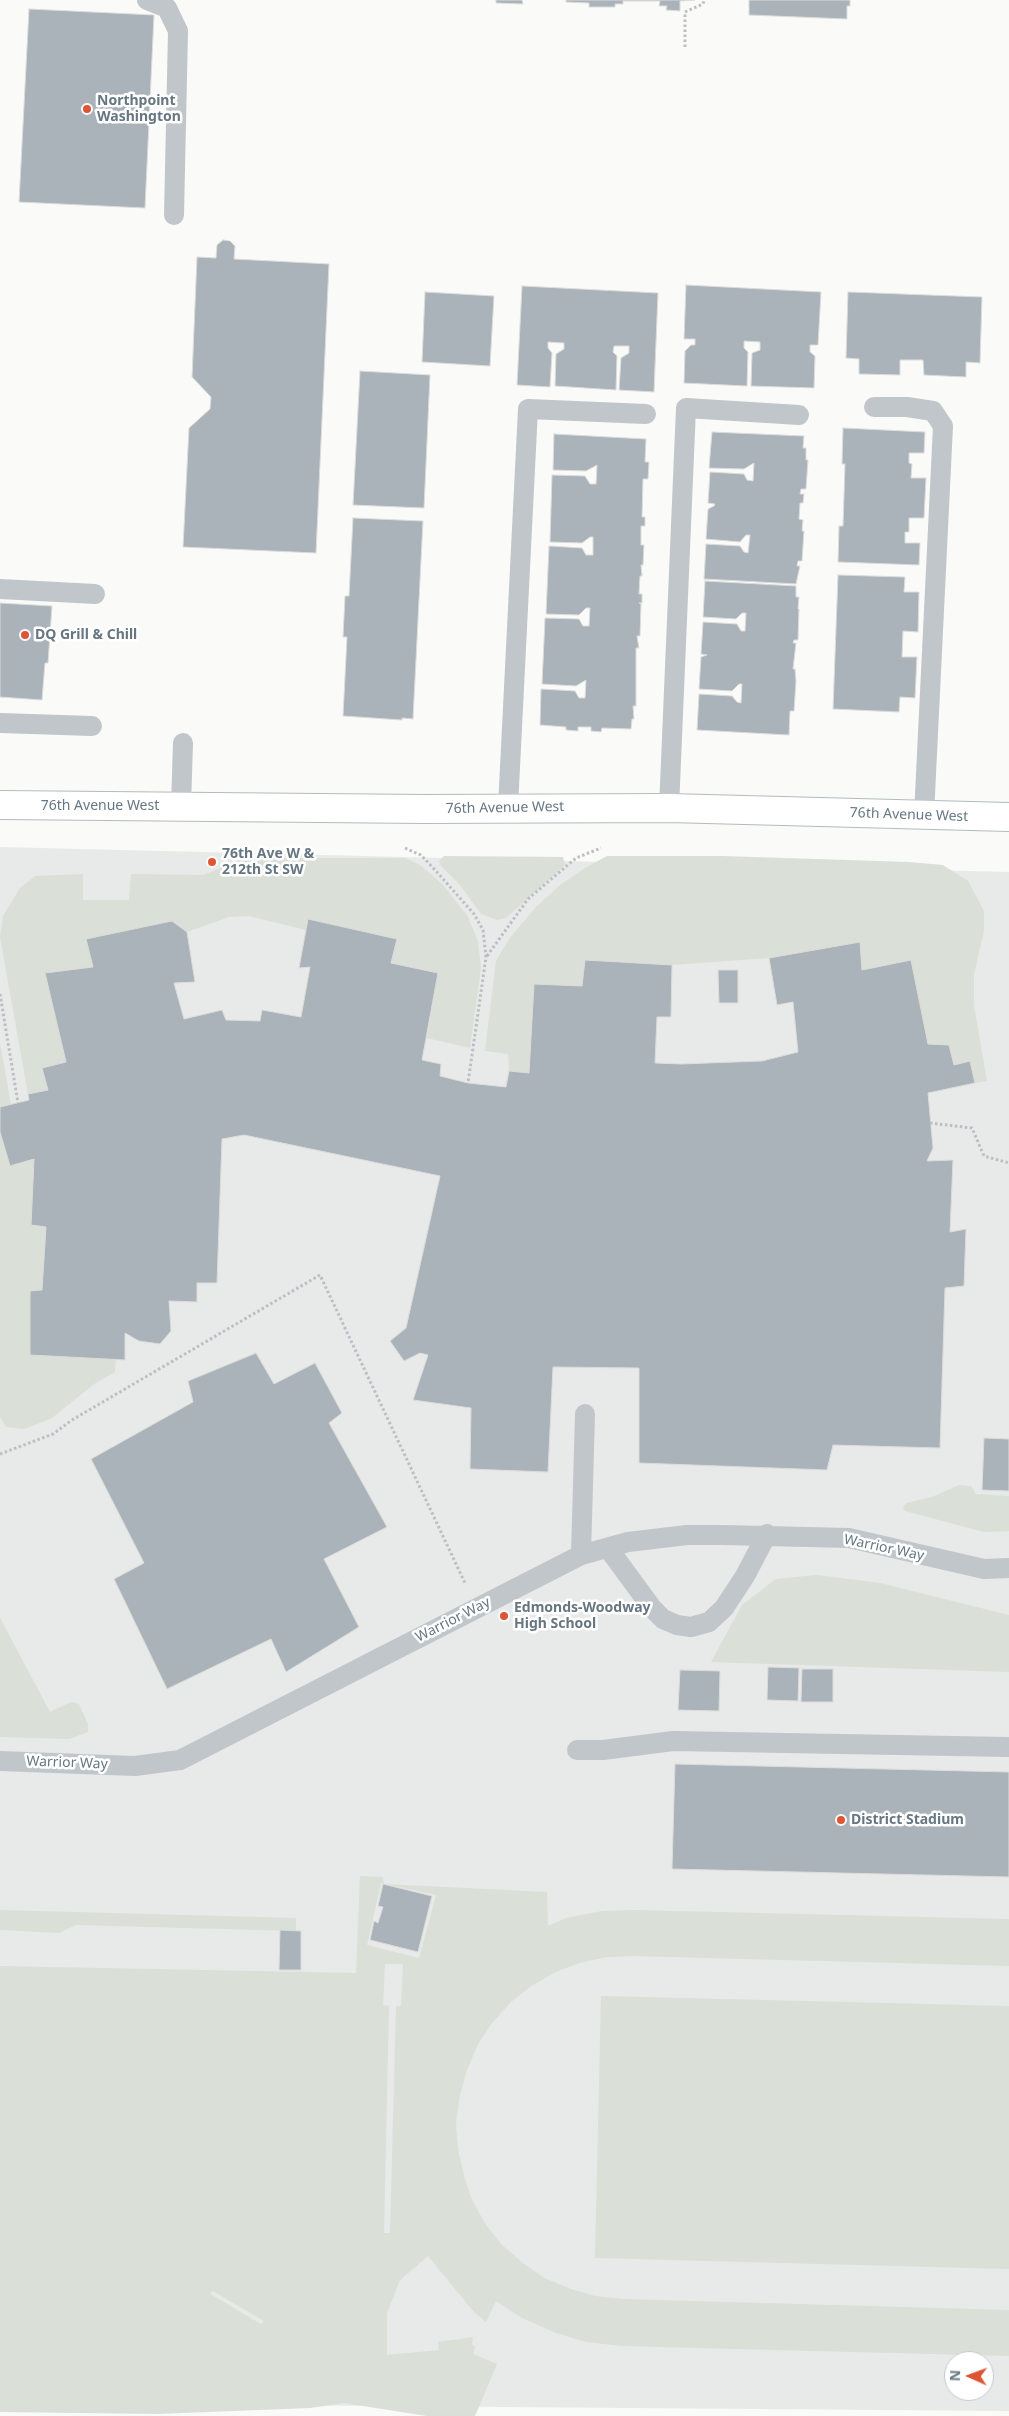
<!DOCTYPE html>
<style>
body{margin:0}
#map{position:relative;width:1009px;height:2416px;overflow:hidden;background:#fafaf8;font-family:"Noto Sans",sans-serif}
canvas{display:block}
.north{position:absolute;left:944px;top:2351px;width:50px;height:50px;box-sizing:border-box;background:#fff;border:1px solid #c2c9cd;border-radius:50%;rotate:272deg;font-size:14px;font-weight:700;line-height:20px;text-align:center;color:#667782}
.north::after{content:'';display:block;margin:auto;width:18px;height:22px;background:#dd5634;clip-path:polygon(50% 0,100% 100%,50% 72%,0 100%)}
</style>
<div id="map">
<canvas width="1009" height="2416"></canvas>
<div class="north">N</div>
</div>
<script>
const g = document.querySelector('canvas').getContext('2d');
g.lineJoin = 'round';
function fillPath(path, color) { g.fillStyle = color; g.fill(path, 'evenodd'); }
const toPath = rows => new Path2D(rows.map(r => 'M' + r).join(''));
function trace(path, color, width, dash) { g.strokeStyle = color; g.lineWidth = width; g.lineCap = dash ? 'butt' : 'round'; g.setLineDash(dash || []); g.stroke(path); }
function write(font, color, halo, rows, align = 'center') {
  g.font = font + ' "Noto Sans",sans-serif'; g.lineWidth = 5; g.setLineDash([]); g.textBaseline = 'middle'; g.strokeStyle = halo; g.fillStyle = color; for (const [text, x, y, turn = 0] of rows) {
    g.save(); g.translate(x, y); g.rotate((+turn || 0) * Math.PI / 180); g.textAlign = isNaN(turn) ? turn : align; if (halo) g.strokeText(text, 0, 0); g.fillText(text, 0, 0); g.restore();
  }
}
fillPath(toPath([
 [0,847,1009,872,1009,2411,0,2403],
 [954,2361,984,2361,984,2391,954,2391]
]), '#e8e9e9');
fillPath(toPath([
 [444,856,563,857,565,865,506,918,497,920,481,914,460,885,441,866,439,861],
 [607,856,722,856,909,862,943,865,968,881,984,911,984,931,974,974,974,1006,987,1081,975,1083,970,1061,954,1065,949,1045,928,1044,911,960,862,970,860,942,769,958,672,965,585,960,582,986,534,984,529,1073,509,1071,508,1054,485,1051,496,961,509,939,536,907,560,885,585,868],
 [247,858,405,858,420,865,442,884,467,915,478,941,481,968,470,1048,427,1038,438,973,391,963,397,940,308,919,306,930,249,916,229,917,187,932,172,921,87,939,93,967,45,973,66,1062,42,1068,48,1090,28,1094,0,937,3,916,20,888,35,876,83,874,83,900,129,900,131,874,203,875],
 [0,1043,11,1105,0,1107],
 [0,1132,10,1166,34,1159,31,1225,46,1227,42,1290,30,1291,30,1354,116,1360,115,1372,94,1384,52,1418,24,1429,6,1427,0,1417],
 [959,1485,971,1486,976,1494,1009,1496,1009,1531,984,1532,905,1511,903,1508,906,1503,932,1497],
 [817,1575,880,1583,1009,1615,1009,1672,711,1662,742,1605,776,1579],
 [0,1618,50,1712,71,1702,79,1704,88,1724,88,1732,69,1739,0,1737],
 [360,1876,383,1877,384,1884,547,1892,548,1926,566,1918,602,1911,634,1910,1009,1919,1009,1966,632,1956,607,1957,579,1963,556,1972,531,1986,511,2002,492,2023,478,2044,467,2070,460,2095,456,2123,458,2149,464,2176,472,2200,486,2225,502,2245,524,2264,544,2278,571,2289,595,2296,623,2299,1009,2310,1009,2356,622,2346,586,2342,556,2333,522,2318,496,2301,486,2322,474,2312,428,2256,400,2280,387,2313,387,2355,439,2350,438,2342,473,2337,472,2344,475,2347,473,2354,497,2364,475,2416,427,2416,344,2403,310,2408,158,2414,0,2412,0,1966,356,1973],
 [381,1883,436,1895,419,1958,367,1945],
 [385,1964,403,1964,401,2006,396,2006,390,2233,384,2233,389,2006,383,2005],
 [213,2291,264,2321,261,2324,210,2294],
 [0,1910,296,1918,296,1931,76,1925,59,1933,0,1930],
 [601,1996,1009,2006,1009,2269,595,2258]
]), '#dadfd7');
const building = toPath([
 [496,0,522,0,523,4,496,3,496,0],
 [566,0,695,0,680,1,680,11,666,10,667,6,659,6,660,1,623,1,623,4,615,4,615,7,589,7,589,3,566,2,566,0],
 [749,0,850,0,850,6,847,6,847,19,749,15,749,0],
 [29,9,154,15,145,208,19,202,29,9],
 [223,240,230,241,235,246,234,259,329,264,316,553,183,547,189,428,210,409,211,397,192,377,197,257,216,258,217,245,223,240],
 [686,285,821,292,818,345,810,345,810,352,815,356,814,388,751,386,752,353,760,350,760,342,744,341,744,348,748,352,747,386,684,383,685,351,691,345,695,345,695,339,684,339,686,285],
 [522,286,658,293,654,392,619,390,621,358,629,353,629,346,614,346,613,352,617,356,616,390,555,386,556,354,564,349,564,343,548,342,548,348,552,353,550,387,517,385,522,286],
 [425,292,494,296,490,366,422,362,425,292],
 [848,292,982,297,980,363,966,362,966,377,924,375,923,360,900,360,900,375,859,374,859,359,846,358,848,292],
 [360,371,430,375,424,508,353,505,360,371],
 [843,428,925,432,924,453,909,453,909,463,912,464,911,478,926,478,924,518,909,518,909,532,905,532,905,543,920,543,919,565,838,562,839,526,843,526,845,464,842,464,843,428],
 [712,432,804,436,803,448,806,448,806,460,808,460,806,489,801,489,800,494,804,494,803,503,800,503,799,519,803,520,802,531,804,531,802,561,798,561,797,566,800,566,796,584,704,579,706,544,740,546,744,552,748,553,750,535,746,535,740,542,706,539,708,509,714,506,715,504,708,503,710,472,744,474,747,480,753,481,754,463,744,469,709,468,712,432],
 [554,434,646,439,645,462,649,462,648,479,643,479,642,517,645,517,645,526,641,526,641,545,644,545,643,565,641,565,642,576,640,576,639,594,642,594,642,603,639,603,641,604,640,636,637,636,639,648,636,648,636,706,633,706,634,719,632,719,631,729,602,728,601,732,591,731,591,727,578,727,578,731,566,730,566,727,540,725,541,689,575,691,579,698,585,698,586,680,576,686,542,684,545,618,579,619,583,626,589,626,590,608,586,608,579,615,546,614,549,546,582,548,586,555,593,555,593,537,590,537,582,543,550,542,552,475,585,476,590,484,596,484,597,465,586,471,553,470,554,434],
 [353,518,423,521,413,719,402,718,402,720,343,716,347,637,343,637,345,596,349,596,353,518],
 [838,575,905,577,904,592,919,592,918,632,903,631,902,657,917,657,915,698,900,697,899,712,833,709,838,575],
 [705,581,796,586,796,597,799,597,798,609,799,609,798,640,794,640,793,643,796,643,793,669,795,669,796,681,794,711,790,711,789,735,697,730,699,694,732,696,737,702,741,703,742,684,739,684,732,691,699,689,701,657,707,655,701,654,703,622,737,624,741,631,745,631,746,613,742,613,736,619,703,617,705,581],
 [0,603,52,606,48,663,45,663,42,700,0,697,0,603],
 [308,919,397,939,391,963,438,973,422,1060,441,1064,440,1076,468,1083,506,1087,509,1071,529,1073,534,984,582,986,585,960,672,965,671,1017,657,1017,655,1063,681,1064,762,1061,798,1052,793,1002,777,1005,769,958,860,942,862,970,911,960,928,1044,949,1045,954,1065,970,1061,975,1083,928,1093,933,1148,927,1161,953,1160,950,1232,966,1229,964,1286,945,1288,940,1448,833,1445,827,1470,639,1463,639,1368,553,1367,548,1472,470,1469,471,1408,413,1400,428,1355,420,1353,404,1361,390,1341,406,1328,440,1176,244,1135,222,1139,217,1283,197,1283,197,1302,169,1301,171,1331,160,1344,139,1341,125,1333,125,1360,30,1355,30,1291,42,1290,46,1227,31,1225,34,1159,10,1166,0,1132,0,1107,29,1100,28,1094,48,1090,42,1068,66,1062,45,973,93,967,86,939,172,921,187,932,195,982,174,983,184,1019,222,1010,226,1020,260,1021,262,1010,301,1017,310,967,299,968,308,919],
 [718,970,738,970,738,1003,719,1003,718,970],
 [256,1353,274,1384,315,1363,342,1413,329,1423,387,1527,324,1559,359,1627,286,1672,271,1639,167,1689,114,1579,144,1563,91,1459,193,1402,188,1381,256,1353],
 [984,1438,1009,1439,1009,1491,982,1490,984,1438],
 [768,1667,799,1668,798,1701,767,1700,768,1667],
 [802,1669,833,1669,833,1702,801,1702,802,1669],
 [680,1670,720,1671,719,1711,678,1710,680,1670],
 [675,1764,1009,1772,1009,1877,672,1869,675,1764],
 [383,1884,432,1896,418,1952,370,1940,374,1921,378,1923,383,1907,378,1906,383,1884],
 [280,1930,301,1931,301,1970,279,1970,280,1930]
]);
fillPath(building, '#aab3b9');
trace(building, '#dcdcda', 1);
const secondary = toPath([
 [0,805,425,809,669,808,1009,817]
]);
trace(secondary, '#b4babe', 30);
trace(toPath([
 [685,47,685,12,703,4,704,0],
 [405,848,421,855,436,871,474,914,483,930,486,957,468,1083],
 [487,956,528,899,576,858,601,848],
 [0,994,18,1103],
 [930,1123,972,1128,984,1156,1009,1163],
 [0,1454,53,1434,72,1420,320,1275,465,1583]
]), '#bcbfc2', 3, [2.5, 2.5]);
trace(toPath([
 [147,0,167,8,178,31,174,215],
 [874,407,907,407,933,411,943,426,924,815],
 [0,589,95,594],
 [0,723,92,726],
 [181,806,183,743],
 [508,807,528,409,646,414],
 [669,808,686,408,799,415],
 [608,1548,652,1608,663,1619,677,1625,691,1627,709,1622,724,1608,745,1576,767,1534],
 [581,1555,585,1414],
 [577,1750,603,1750,673,1741,1009,1747],
 [0,1761,135,1766,180,1760,581,1555,628,1542,687,1535,722,1535,849,1538,984,1569,1009,1568]
]), '#c1c6ca', 20);
trace(secondary, '#fff', 28);
for (const [x, y, r, color] of [
 [87,109,5,"#dd5634"],
 [25,635,5,"#dd5634"],
 [212,862,5,"#dd5634"],
 [504,1616,5,"#dd5634"],
 [841,1820,5,"#dd5634"]
]) { const dot = new Path2D(); dot.arc(x, y, r, 0, 2 * Math.PI); g.fillStyle = color; g.fill(dot); trace(dot, '#fff', 2); }
write('bold 14px', '#667782', '#fff', [
 ["Northpoint",97,101],
 ["Washington",97,117],
 ["DQ Grill & Chill",35,635],
 ["76th Ave W &",222,854],
 ["212th St SW",222,870],
 ["Edmonds-Woodway",514,1608],
 ["High School",514,1624],
 ["District Stadium",851,1820]
], 'left');
write('14px', '#667782', '#fff', [
 ["76th Avenue West",100,806],
 ["76th Avenue West",505,808,-1],
 ["76th Avenue West",909,815,2],
 ["Warrior Way",884,1548,12],
 ["Warrior Way",453,1620,-27],
 ["Warrior Way",67,1763,2]
]);
</script>
